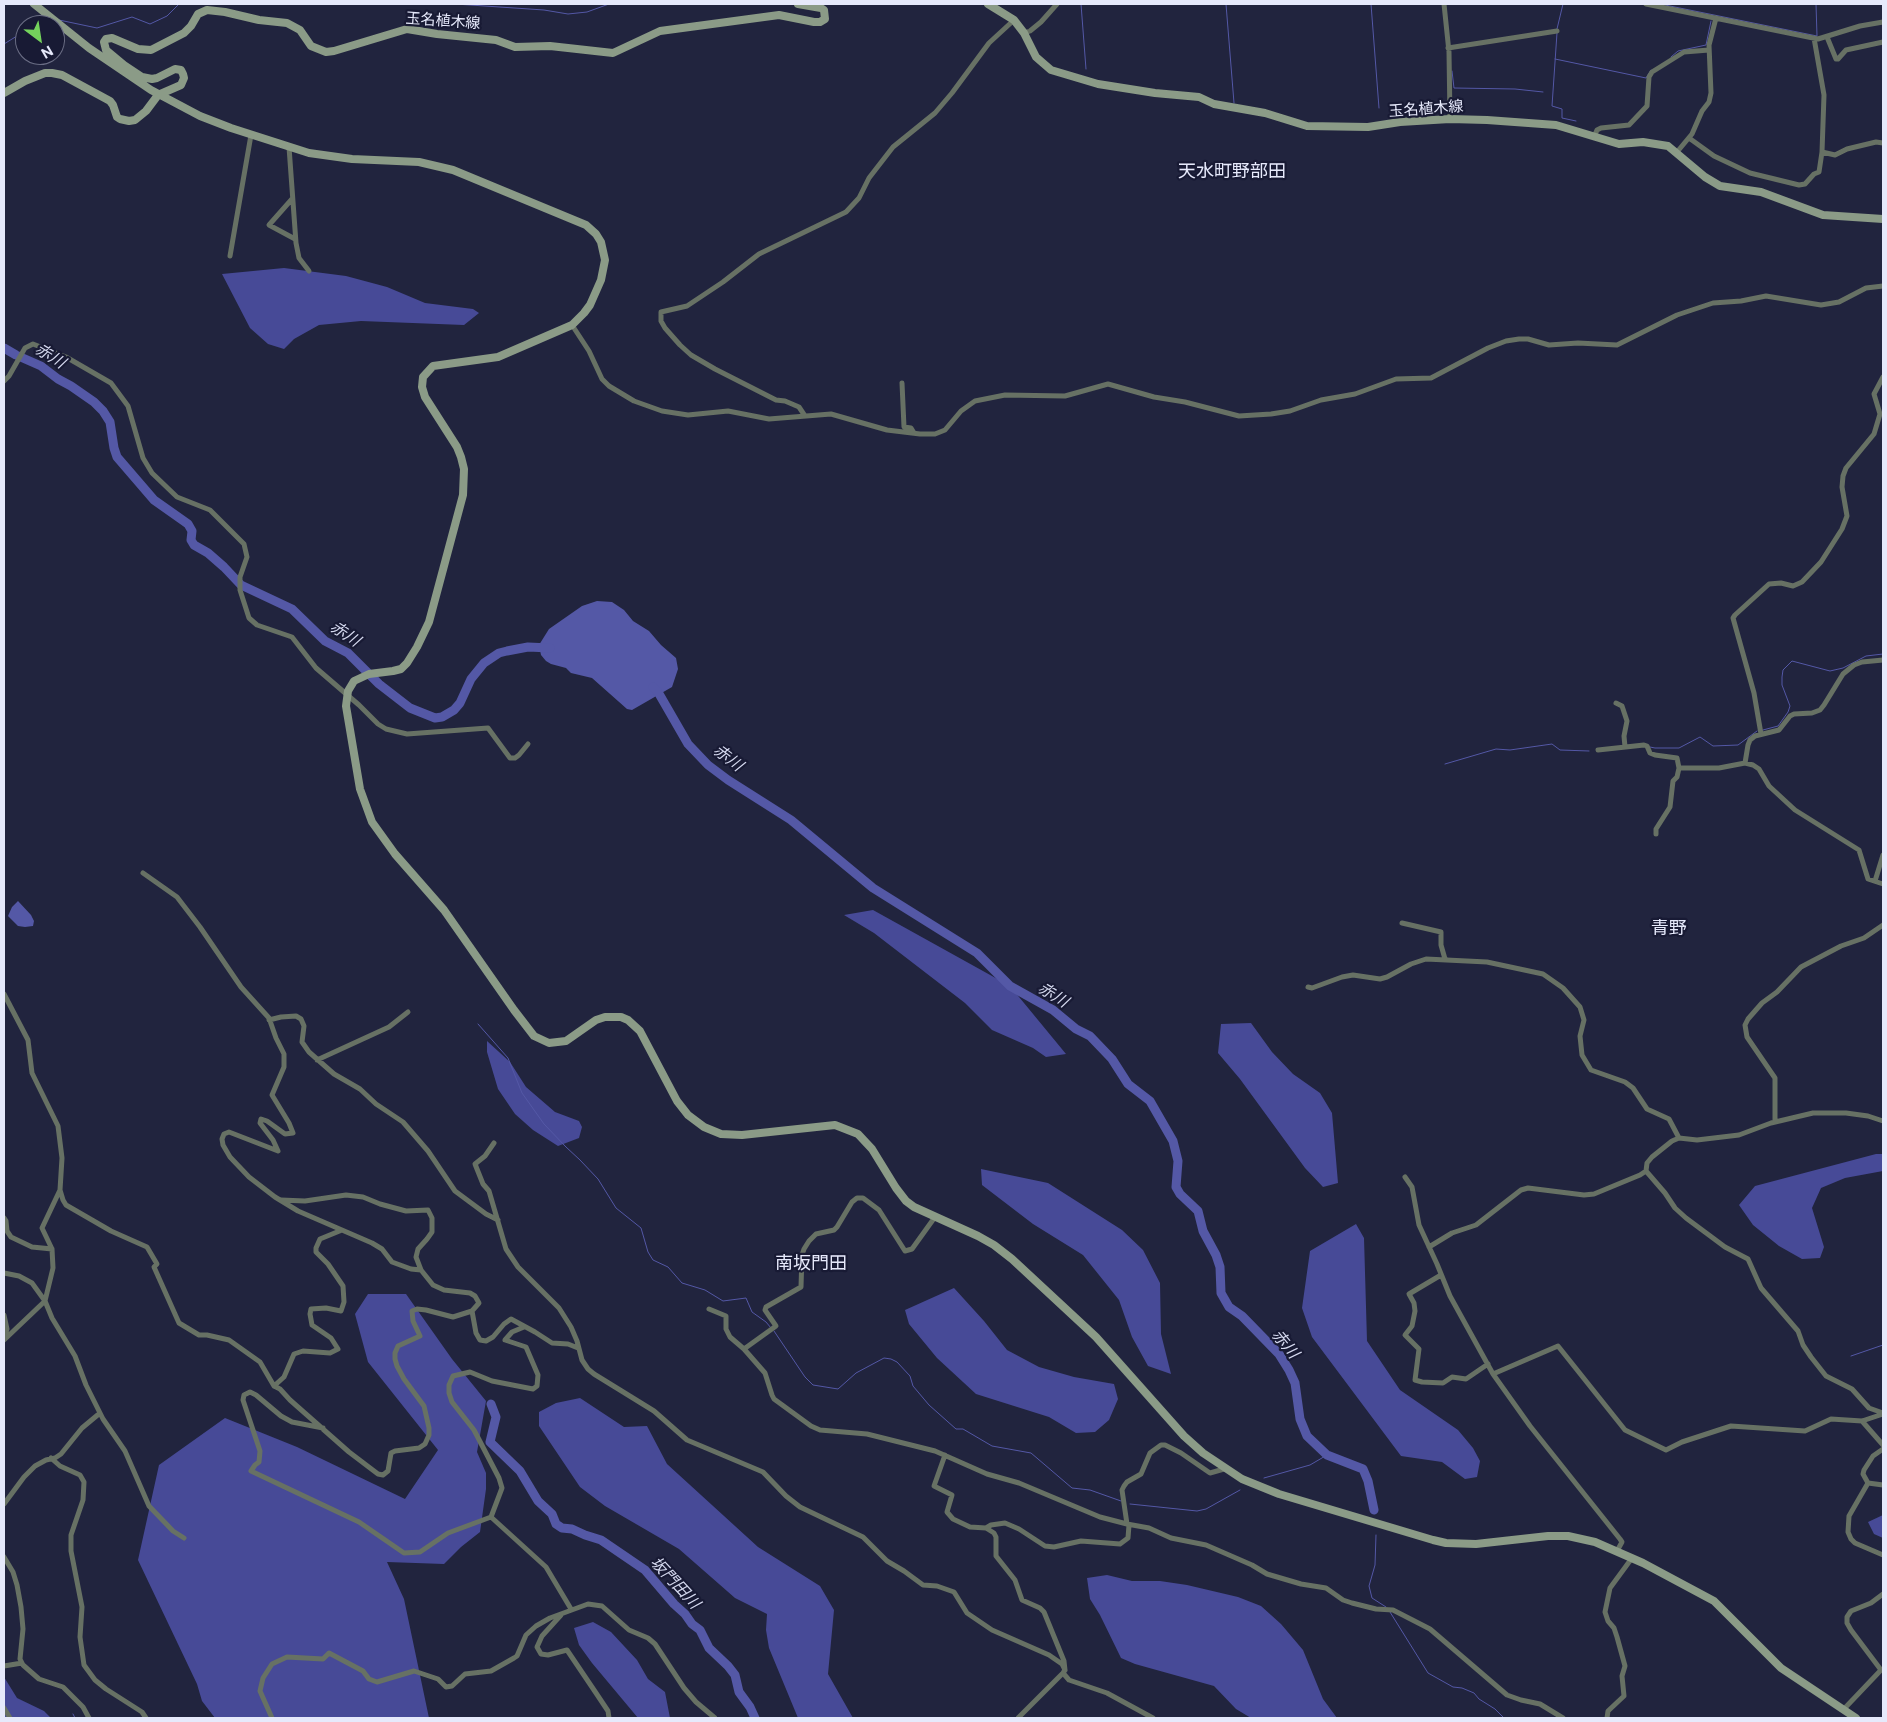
<!DOCTYPE html>
<meta charset="utf-8">
<style>
body{margin:0}
#map{position:relative;width:1887px;height:1722px;overflow:hidden;background:#21243e;font-family:"Public Sans",sans-serif}
canvas{display:block}
.frame{position:absolute;inset:0;border:5px solid #e6e9fb;pointer-events:none}
.north{position:absolute;left:15px;top:15px;width:50px;height:50px;box-sizing:border-box;background:#181a34;border:1px solid #6a6d84;border-radius:50%;rotate:149deg;font-size:14px;font-weight:700;line-height:20px;text-align:center;color:#e6e9fb}
.north::after{content:'';display:block;margin:auto;width:18px;height:22px;background:#74d25c;clip-path:polygon(50% 0,100% 100%,50% 72%,0 100%)}
</style>
<div id="map">
<canvas width="1887" height="1722"></canvas>
<div class="frame"></div>
<div class="north">N</div>
</div>
<script>
const g = document.querySelector('canvas').getContext('2d');
g.lineJoin = 'round';
function fillPath(path, color) { g.fillStyle = color; g.fill(path, 'evenodd'); }
const toPath = rows => new Path2D(rows.map(r => 'M' + r).join(''));
function trace(path, color, width, dash) { g.strokeStyle = color; g.lineWidth = width; g.lineCap = dash ? 'butt' : 'round'; g.setLineDash(dash || []); g.stroke(path); }
function write(font, color, halo, rows, align = 'center') {
  g.font = font + ' "Public Sans","Noto Sans JP",sans-serif'; g.lineWidth = 4.5; g.setLineDash([]); g.textBaseline = 'middle'; g.strokeStyle = halo; g.fillStyle = color; for (const [text, x, y, turn = 0] of rows) {
    g.save(); g.translate(x, y); g.rotate((+turn || 0) * Math.PI / 180); g.textAlign = isNaN(turn) ? turn : align; if (halo) g.strokeText(text, 0, 0); g.fillText(text, 0, 0); g.restore();
  }
}
fillPath(toPath([
 [284,268,346,276,387,287,425,303,473,309,479,313,464,325,361,321,319,325,294,339,284,349,268,344,250,328,222,274],
 [873,910,1010,986,1066,1054,1046,1057,1033,1048,992,1030,965,1003,874,933,844,915],
 [1251,1023,1272,1052,1293,1074,1320,1093,1332,1113,1338,1183,1323,1187,1305,1168,1240,1079,1218,1053,1221,1024],
 [487,1041,510,1062,526,1087,555,1112,579,1121,582,1127,579,1138,558,1146,533,1130,515,1114,498,1089,487,1052],
 [1876,1154,1883,1154,1883,1171,1845,1178,1821,1188,1812,1208,1824,1247,1820,1258,1802,1259,1779,1246,1753,1225,1739,1205,1755,1186],
 [981,1169,1048,1183,1122,1230,1143,1250,1160,1283,1161,1334,1171,1374,1148,1366,1132,1337,1119,1300,1083,1255,1033,1224,982,1185],
 [1356,1224,1364,1238,1367,1341,1400,1390,1458,1430,1473,1448,1480,1461,1477,1477,1465,1479,1442,1462,1401,1456,1312,1337,1302,1308,1310,1251],
 [954,1288,984,1321,1007,1350,1039,1367,1074,1377,1114,1384,1118,1399,1109,1420,1095,1432,1076,1433,1049,1417,976,1394,937,1358,909,1324,905,1310],
 [368,1294,406,1294,452,1359,486,1401,477,1452,486,1473,486,1489,480,1532,461,1547,444,1564,387,1562,404,1599,429,1718,215,1718,202,1701,197,1684,138,1560,159,1465,225,1418,297,1447,405,1499,438,1450,368,1362,355,1314],
 [580,1398,624,1427,647,1426,667,1464,758,1547,820,1586,834,1610,828,1674,853,1718,798,1718,769,1648,766,1630,767,1614,735,1598,679,1549,605,1506,580,1487,539,1426,539,1412,556,1403],
 [1883,1515,1883,1538,1874,1534,1868,1522],
 [1107,1575,1132,1581,1160,1581,1187,1585,1238,1597,1261,1606,1281,1624,1303,1650,1323,1699,1337,1718,1251,1718,1236,1709,1214,1686,1135,1664,1121,1658,1100,1615,1090,1599,1087,1578],
 [593,1622,611,1632,637,1660,648,1679,665,1692,670,1718,638,1718,592,1663,579,1645,574,1628],
 [4,1677,17,1698,44,1711,51,1718,4,1718]
]), '#474a97');
fillPath(toPath([
 [597,601,612,602,624,610,633,621,649,631,661,645,676,658,678,669,672,687,632,710,627,709,592,678,571,673,566,668,551,664,546,661,541,655,539,645,549,629,582,606],
 [18,901,31,915,34,921,33,926,25,927,18,926,8,916,12,907]
]), '#5458a6');
trace(toPath([
 [455,4,544,10,568,14,587,12,609,4],
 [1081,4,1086,69],
 [1226,4,1234,103],
 [1371,4,1379,108],
 [1660,4,1817,36,1816,4],
 [59,20,97,28,132,17,150,24,167,16,179,4],
 [34,25,50,21],
 [1557,29,1563,4],
 [1557,33,1552,106,1562,109,1562,118,1576,121],
 [4,44,25,31],
 [1671,57,1678,51,1706,45,1711,21],
 [1555,59,1646,78,1651,70],
 [1452,71,1454,88,1515,89,1543,92],
 [1763,730,1778,726,1788,712,1790,706,1782,685,1782,677,1783,670,1792,661,1830,671,1843,668,1866,656,1883,654],
 [1650,747,1655,748,1679,748,1700,737,1713,746,1738,745,1757,731],
 [1445,764,1496,749,1510,750,1552,744,1560,750,1589,751],
 [478,1024,508,1058,522,1093,544,1124,566,1147,580,1160,598,1179,616,1208,641,1228,648,1252,653,1260,668,1267,682,1283,705,1290,723,1301,746,1298,752,1312,766,1322,771,1328],
 [774,1331,805,1377,813,1385,838,1389,856,1373,884,1358,891,1359,897,1362,910,1376,913,1386,929,1405,956,1429,963,1429,992,1446,1031,1453,1072,1488,1090,1490,1121,1501],
 [1851,1356,1883,1345],
 [1264,1478,1310,1465,1327,1455],
 [1130,1504,1197,1511,1206,1509,1240,1490],
 [1376,1535,1375,1565,1369,1586,1372,1598,1386,1607],
 [1390,1612,1428,1673,1453,1687,1462,1688,1474,1693,1479,1699,1495,1709,1504,1718],
 [73,1714,75,1718]
]), '#5458a6', 1);
trace(toPath([
 [4,348,16,355,41,366,58,379,71,386,94,402,103,411,110,422,114,448,117,457,154,500,188,524,192,531,191,540,194,545,208,553,224,567,241,585,292,609,325,641,348,653,379,684,410,708,435,718,442,717,454,710,460,703,471,679,484,663,499,653,507,651,528,647,550,648],
 [653,687,658,692,688,744,708,765,728,780,791,820,873,888,977,953,1010,986,1053,1010,1076,1029,1090,1036,1112,1059,1128,1084,1150,1101,1173,1141,1178,1161,1176,1187,1180,1194,1198,1211,1203,1231,1216,1255,1220,1267,1221,1293,1229,1307,1242,1316,1279,1354,1289,1370,1295,1383,1300,1419,1307,1436,1327,1455,1363,1469,1368,1481,1374,1510],
 [491,1404,496,1417,490,1442,520,1471,538,1501,552,1514,556,1524,562,1528,572,1529,585,1535,601,1540,645,1570,674,1604,685,1614,692,1624,700,1630,709,1648,728,1666,735,1675,739,1692,750,1707,755,1718]
]), '#5458a6', 9);
trace(toPath([
 [1444,4,1449,52,1450,119],
 [1646,4,1818,39,1860,26,1883,22],
 [1024,33,1030,31,1041,22,1057,4],
 [1827,37,1836,59,1838,59,1846,50,1883,42],
 [1448,48,1557,31],
 [1594,137,1597,130,1601,128,1629,125,1647,106,1649,77,1652,72,1684,52,1709,50],
 [1689,138,1714,156,1750,173,1799,185,1805,184,1814,174,1819,172,1822,152,1824,95,1814,38],
 [289,147,296,243,299,258,309,271],
 [1677,152,1692,134,1702,111,1709,102,1711,93,1709,45,1716,18],
 [1822,152,1835,155,1847,149,1876,142,1883,143],
 [292,199,269,225,295,239],
 [230,256,251,135],
 [572,325,589,351,602,379,609,386,634,401,662,411,688,415,728,411,769,419,831,414,887,430,920,434,935,434,945,430,961,411,975,401,1005,395,1065,396,1108,384,1154,397,1185,402,1239,416,1271,414,1290,411,1321,400,1355,394,1396,379,1431,378,1488,348,1506,341,1519,339,1528,339,1549,345,1578,343,1617,345,1677,315,1713,303,1741,301,1766,296,1821,305,1839,302,1866,288,1883,286],
 [4,381,9,376,25,348,33,344,66,357,111,383,128,406,143,458,152,473,177,497,210,510,244,544,247,557,240,577,240,590,249,618,257,625,292,637,316,668,359,705,378,724,386,729,407,734,488,728,510,758,515,758,519,755,528,744],
 [902,383,904,427,911,428,914,433],
 [805,416,799,407,785,401,776,400,715,369,691,355,680,345,665,328,661,321,661,312,687,306,723,282,759,254,846,212,859,198,869,178,893,147,935,113,952,93,989,43,1014,20],
 [1616,703,1622,706,1627,721,1624,736,1625,747],
 [1761,734,1754,693,1733,618,1735,615,1769,584,1781,583,1793,586,1802,582,1821,562,1842,529,1847,516,1842,487,1843,476,1846,468,1874,434,1880,414,1874,394,1883,377],
 [1598,750,1644,745,1647,746,1650,753,1655,755,1677,758,1679,768,1719,768,1745,763,1753,765,1759,769,1769,786,1795,810,1859,850,1868,879,1883,884],
 [1745,763,1748,745,1750,740,1755,736,1779,730,1790,716,1794,714,1812,713,1820,710,1824,705,1843,674,1854,665,1862,662,1883,660],
 [1656,834,1656,829,1670,807,1673,781,1677,777,1679,768],
 [143,873,177,897,200,927,241,987,269,1018,276,1038,284,1054,284,1067,272,1095,289,1123,293,1133,285,1134,267,1121,261,1119,260,1123,273,1140,278,1151,229,1132,224,1134,222,1139,223,1145,230,1157,249,1177,275,1197,298,1211,372,1243,382,1249,392,1262,411,1269,421,1270],
 [1875,881,1883,855],
 [1402,923,1441,932,1441,945,1445,959],
 [1308,987,1312,988,1342,977,1353,975,1380,979,1387,977,1411,964,1426,959,1487,962,1543,974,1563,988,1580,1007,1584,1020,1580,1036,1582,1055,1591,1070,1625,1082,1633,1088,1647,1109,1669,1119,1679,1138],
 [4,994,28,1040,32,1073,58,1126,62,1158,60,1190,63,1200,66,1205,111,1231,147,1247,157,1264,154,1267,179,1323,199,1335,207,1335,229,1340,260,1362,274,1386,280,1389,290,1400,349,1452,378,1474,383,1475,388,1471,391,1453,395,1451,419,1448,425,1444,429,1435,429,1428,424,1406,404,1379,397,1366,395,1359,395,1353,398,1346,420,1336,413,1321,412,1311,417,1309,426,1310,453,1317,472,1311,479,1303,475,1296,470,1293,444,1290,433,1285,421,1270,416,1257,418,1249,427,1239,432,1232,432,1218,428,1210,406,1211,380,1204,363,1197,346,1195,305,1201,281,1200],
 [269,1020,281,1017,296,1016,301,1019,304,1026,302,1042,309,1052,334,1074,360,1089,376,1104,403,1122,428,1151,455,1191,486,1214,498,1220],
 [317,1060,389,1027,408,1012],
 [1775,1122,1775,1078,1747,1037,1745,1025,1748,1019,1762,1003,1777,992,1801,967,1841,946,1864,938,1883,925],
 [494,1143,485,1156,475,1164,483,1184,489,1191,506,1249,518,1267,559,1308,571,1327,577,1341,582,1360,588,1369,594,1374,654,1411,687,1440,763,1472,786,1496,800,1507,863,1537,887,1561,904,1571,923,1585,937,1586,954,1592,967,1613,992,1630,1049,1655,1062,1664,1065,1670],
 [1646,1171,1665,1193,1675,1208,1686,1218,1725,1247,1748,1259,1761,1288,1798,1331,1803,1345,1811,1357,1826,1376,1852,1389,1869,1408,1883,1413],
 [1405,1177,1412,1187,1419,1225,1437,1264,1450,1296,1493,1374,1530,1426,1620,1539,1622,1542,1617,1551],
 [60,1190,42,1228,52,1249,53,1268,45,1301,52,1318,75,1356,86,1385,103,1419,125,1451,149,1506,173,1531,184,1538],
 [4,1218,6,1221,7,1231,11,1237,32,1247,52,1249],
 [1429,1247,1452,1233,1476,1225,1521,1190,1528,1188,1584,1195,1594,1194,1640,1175,1646,1171,1647,1163,1652,1157,1672,1141,1679,1138,1697,1140,1739,1135,1771,1123,1813,1113,1846,1113,1868,1116,1883,1121],
 [4,1273,19,1276,32,1283,45,1301,4,1340],
 [1441,1275,1409,1294,1414,1303,1415,1311,1412,1326,1405,1335,1419,1349,1415,1380,1422,1382,1443,1383,1452,1377,1466,1379,1488,1364],
 [709,1309,726,1316,726,1329,730,1337,744,1349,765,1373,772,1395,774,1399,811,1426,820,1430,867,1434,935,1451,987,1474,1019,1483,1100,1517,1127,1524,1149,1528,1171,1538,1206,1545,1252,1565,1267,1574,1301,1584,1326,1588,1343,1600,1352,1603,1376,1609,1393,1610,1430,1629,1507,1695,1521,1700,1540,1704,1563,1718],
 [472,1311,476,1333,480,1340,486,1341,493,1337,504,1324,511,1319,535,1332,552,1343,568,1344,578,1348],
 [4,1315,7,1329,4,1339],
 [744,1349,776,1326,765,1310,766,1307,801,1287,802,1255,804,1249,809,1241,816,1234,834,1230,837,1227,852,1202,857,1198,863,1198,879,1210,905,1251,912,1249,935,1217],
 [1493,1374,1558,1346,1625,1430,1666,1450,1682,1442,1731,1426,1805,1431,1831,1419,1862,1421,1883,1414],
 [274,1386,284,1377,294,1354,303,1351,330,1353,338,1349,331,1338,312,1325,310,1314,311,1309,326,1308,341,1311,344,1302,343,1286,328,1264,316,1252,316,1248,320,1239,342,1230],
 [1862,1421,1883,1445],
 [323,1428,292,1422,281,1416,256,1395,250,1392,244,1395,243,1400,260,1451,259,1462,255,1465,251,1471,359,1522,404,1553,420,1552,448,1533,491,1517],
 [945,1455,934,1486,952,1495,947,1512,953,1519,970,1527,986,1528,994,1533,996,1537,996,1556,1015,1580,1022,1600,1040,1608,1044,1612,1064,1661,1065,1670,1063,1673,1018,1718],
 [51,1458,60,1466,80,1475,84,1482,83,1500,71,1535,71,1551,82,1607,80,1637,84,1665,95,1680,106,1689,142,1712,146,1718],
 [1868,1483,1863,1474,1864,1470,1873,1456,1883,1449],
 [1883,1485,1868,1483,1849,1516,1848,1532,1851,1539,1855,1543,1883,1555],
 [4,1504,24,1477,35,1466,46,1460,55,1458,61,1454,82,1428,100,1413],
 [491,1517,502,1488,499,1478,474,1430,452,1402,449,1393,449,1385,453,1376,470,1372,492,1381,533,1389,537,1386,538,1375,526,1347,505,1340,512,1332,524,1327],
 [491,1517,546,1567,571,1609],
 [1127,1524,1122,1490,1124,1486,1127,1482,1141,1474,1150,1453,1161,1445,1165,1445,1181,1453,1210,1473,1224,1469],
 [986,1528,991,1525,1005,1523,1019,1529,1045,1546,1054,1547,1081,1541,1120,1544,1128,1538,1129,1525],
 [4,1557,13,1572,17,1585,21,1607,23,1629,20,1659,23,1665,39,1679,63,1687,83,1707,89,1718],
 [561,1615,542,1636,537,1647,541,1654,548,1655,567,1650,596,1693,608,1711,609,1718],
 [4,1666,22,1663],
 [1063,1673,1069,1680,1107,1693,1153,1718],
 [4,1708,10,1718],
 [1843,1710,1881,1670,1851,1630,1847,1623,1847,1617,1851,1611,1871,1603,1883,1594],
 [272,1718,260,1691,263,1678,272,1664,287,1657,323,1659,329,1653,363,1671,369,1679,377,1682,414,1671,438,1679,446,1687,452,1686,465,1674,491,1671,514,1658,517,1656,526,1635,536,1626,550,1618,588,1604,602,1606,629,1630,648,1638,655,1644,684,1688,696,1702,715,1718],
 [1607,1718,1608,1711,1624,1696,1622,1676,1625,1666,1617,1637,1614,1628,1608,1621,1605,1612,1610,1588,1632,1558]
]), '#677164', 5);
trace(toPath([
 [34,4,89,48,151,90,200,116,231,128,309,153,352,159,419,162,453,170,586,225,596,234,601,242,605,260,601,280,590,305,584,313,572,325,498,357,433,366,423,377,422,387,425,397,457,447,461,457,464,469,463,495,429,622,417,647,407,663,401,669,393,671,369,674,354,681,348,691,346,706,360,789,372,822,395,854,444,910,514,1010,534,1036,549,1043,566,1041,596,1020,605,1017,621,1017,628,1020,640,1031,677,1101,688,1115,704,1127,721,1134,742,1135,835,1125,858,1134,872,1149,896,1188,906,1201,914,1207,978,1236,994,1245,1012,1259,1096,1337,1184,1436,1203,1453,1242,1479,1279,1494,1433,1540,1446,1543,1476,1544,1548,1536,1568,1536,1595,1542,1643,1563,1714,1601,1781,1668,1856,1718],
 [988,4,1014,20,1024,33,1036,57,1051,70,1098,84,1155,93,1199,97,1214,104,1265,113,1307,126,1368,127,1400,122,1450,119,1487,120,1556,125,1619,144,1643,142,1668,146,1705,177,1720,186,1761,192,1823,215,1883,219],
 [4,93,25,81,45,73,52,73,62,75,110,101,113,105,117,117,120,119,129,121,135,120,146,111,158,95,181,85,184,78,183,74,181,70,175,69,157,78,152,79,142,77,124,65,106,50,104,42,106,39,112,38,138,49,151,50,184,33,191,26,198,14,207,10,225,12,259,20,287,23,300,30,311,46,326,52,334,51,407,29,437,34,496,40,515,47,550,46,613,53,660,31,779,15,814,22,820,22,825,19,824,10,821,8,798,4]
]), '#8b9b87', 8);
write('15px', '#e6e9fb', '#181a34', [
 ["玉名植木線",443,21,4],
 ["玉名植木線",1426,109,-4]
]);
write('italic 16px', '#d5d9ef', '#181a34', [
 ["赤川",50,356,32],
 ["赤川",345,634,34],
 ["赤川",728,758,37],
 ["赤川",1053,995,32],
 ["赤川",1285,1344,50],
 ["坂門田川",675,1583,47]
]);
write('18px', '#e6e9fb', '#181a34', [
 ["天水町野部田",1232,171],
 ["青野",1669,928],
 ["南坂門田",811,1263]
]);
</script>
